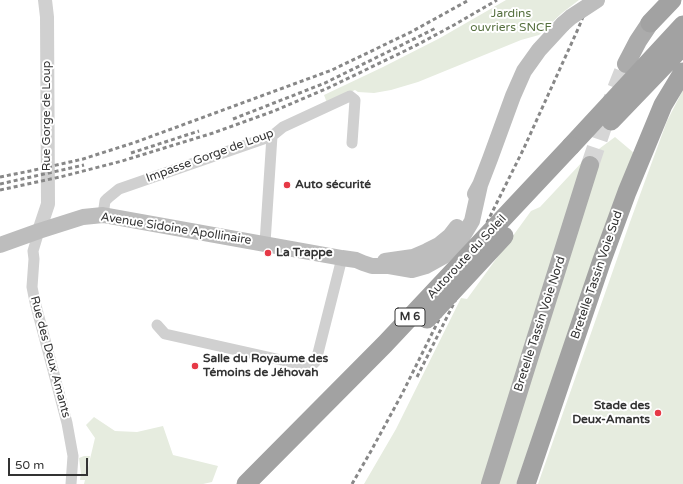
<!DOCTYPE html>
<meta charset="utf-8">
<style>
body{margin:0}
#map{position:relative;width:683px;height:484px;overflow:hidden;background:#fff;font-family:"Varela Round",sans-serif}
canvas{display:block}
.scale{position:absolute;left:8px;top:458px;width:80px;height:18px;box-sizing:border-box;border:2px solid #333;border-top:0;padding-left:5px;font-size:12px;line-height:14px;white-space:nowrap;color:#333;-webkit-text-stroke:3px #fff;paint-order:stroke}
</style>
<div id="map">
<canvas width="683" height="484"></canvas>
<div class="scale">50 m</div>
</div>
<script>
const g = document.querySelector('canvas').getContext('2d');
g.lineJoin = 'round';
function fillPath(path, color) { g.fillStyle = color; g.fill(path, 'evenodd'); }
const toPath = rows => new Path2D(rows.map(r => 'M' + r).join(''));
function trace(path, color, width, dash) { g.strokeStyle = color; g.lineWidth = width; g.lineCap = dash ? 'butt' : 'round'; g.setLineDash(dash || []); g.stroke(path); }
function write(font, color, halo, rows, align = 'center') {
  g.font = font + ' "Varela Round",sans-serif'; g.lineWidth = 4; g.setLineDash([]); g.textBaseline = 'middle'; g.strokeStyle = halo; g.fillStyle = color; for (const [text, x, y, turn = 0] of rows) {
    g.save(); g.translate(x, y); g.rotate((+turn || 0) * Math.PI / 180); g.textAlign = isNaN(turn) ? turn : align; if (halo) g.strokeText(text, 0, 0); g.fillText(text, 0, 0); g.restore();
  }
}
fillPath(toPath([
 [506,0,579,0,562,13,539,35,521,40,418,82,391,90,374,93,358,92,355,90,327,103,324,95,383,67,440,38],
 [683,90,683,484,538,484,630,222,667,121],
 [615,137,634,153,516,484,364,484,396,429,461,298,467,299,531,211,540,207,584,160],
 [94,417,115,431,137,432,163,426,173,455,218,466,212,482,203,484,84,484,85,480,80,480,81,474,79,458,84,456,90,456,85,480,95,438,86,425]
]), '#e6ecdf');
trace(toPath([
 [590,165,614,94,626,64]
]), '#d6d6d6', 18, [18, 9]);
trace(toPath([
 [103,215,105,201,108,198,119,189,272,136,283,127,350,96,355,100,352,143],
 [39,231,33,251,34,259,32,287,35,302,67,423,73,456,71,484],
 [265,243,272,136],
 [157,325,165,334,308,366,312,365,316,361,342,258]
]), '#d0d0d0', 11);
trace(toPath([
 [39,231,48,204,47,17,45,0]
]), '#d0d0d0', 14);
trace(toPath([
 [475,194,480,185,490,159,513,96,524,71,539,50,563,24],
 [0,245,39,231,83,217,103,215,342,258,356,260,363,263,372,266,389,266,412,270,426,266,444,256,460,241,472,221,480,185],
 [385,261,413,257,427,251,439,245,450,236,457,227]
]), '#bdbdbd', 16);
trace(toPath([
 [626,64,638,41,650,23],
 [490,484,529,359,590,165]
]), '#ababab', 18);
trace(toPath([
 [650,23,672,0],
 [611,121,683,46],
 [571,146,683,25],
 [526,484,602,260,627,192,663,105,683,72]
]), '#a2a2a2', 19);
trace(toPath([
 [233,119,325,83,436,28],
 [131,153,199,131],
 [0,177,30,171,83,159,136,142,332,70,411,32,469,0],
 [0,184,84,165],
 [0,190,60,177,122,161,213,133,274,111,328,88,415,46,454,25,497,0],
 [417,377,476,259],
 [352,484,371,451,402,394,524,148,578,29,590,0]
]), '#888', 3, [4, 3]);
trace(toPath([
 [563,24,571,17,597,0]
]), '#bdbdbd', 16);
trace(toPath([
 [427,319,504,236],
 [246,484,385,344,571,146]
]), '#a2a2a2', 19);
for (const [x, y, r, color] of [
 [287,185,4,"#e63946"],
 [268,253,4,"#e63946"],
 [195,366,4,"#e63946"],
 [658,413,4,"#e63946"]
]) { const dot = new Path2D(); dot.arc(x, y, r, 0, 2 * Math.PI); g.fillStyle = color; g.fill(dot); trace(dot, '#fff', 1.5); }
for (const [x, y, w] of [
 [410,317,30]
]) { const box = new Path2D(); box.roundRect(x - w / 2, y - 9, w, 18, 3); g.fillStyle = '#fff'; g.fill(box); trace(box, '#333', 1); }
write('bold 11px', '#333', null, [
 ["M 6",410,317]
]);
write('12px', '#56703f', '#fff', [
 ["Jardins",511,14],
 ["ouvriers SNCF",511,28]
]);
write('12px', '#333', '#fff', [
 ["Rue Gorge de Loup",47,116,-90],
 ["Impasse Gorge de Loup",210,156,-20],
 ["Avenue Sidoine Apollinaire",176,229,9],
 ["Autoroute du Soleil",467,257,-47],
 ["Bretelle Tassin Voie Sud",597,275,-71],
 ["Bretelle Tassin Voie Nord",540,324,-72],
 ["Rue des Deux Amants",50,357,75]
]);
write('bold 12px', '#333', '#fff', [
 ["Auto sécurité",295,185],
 ["La Trappe",276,253],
 ["Salle du Royaume des",203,359],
 ["Témoins de Jéhovah",203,373],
 ["Stade des",650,406,"right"],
 ["Deux-Amants",650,420,"right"]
], 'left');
</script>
